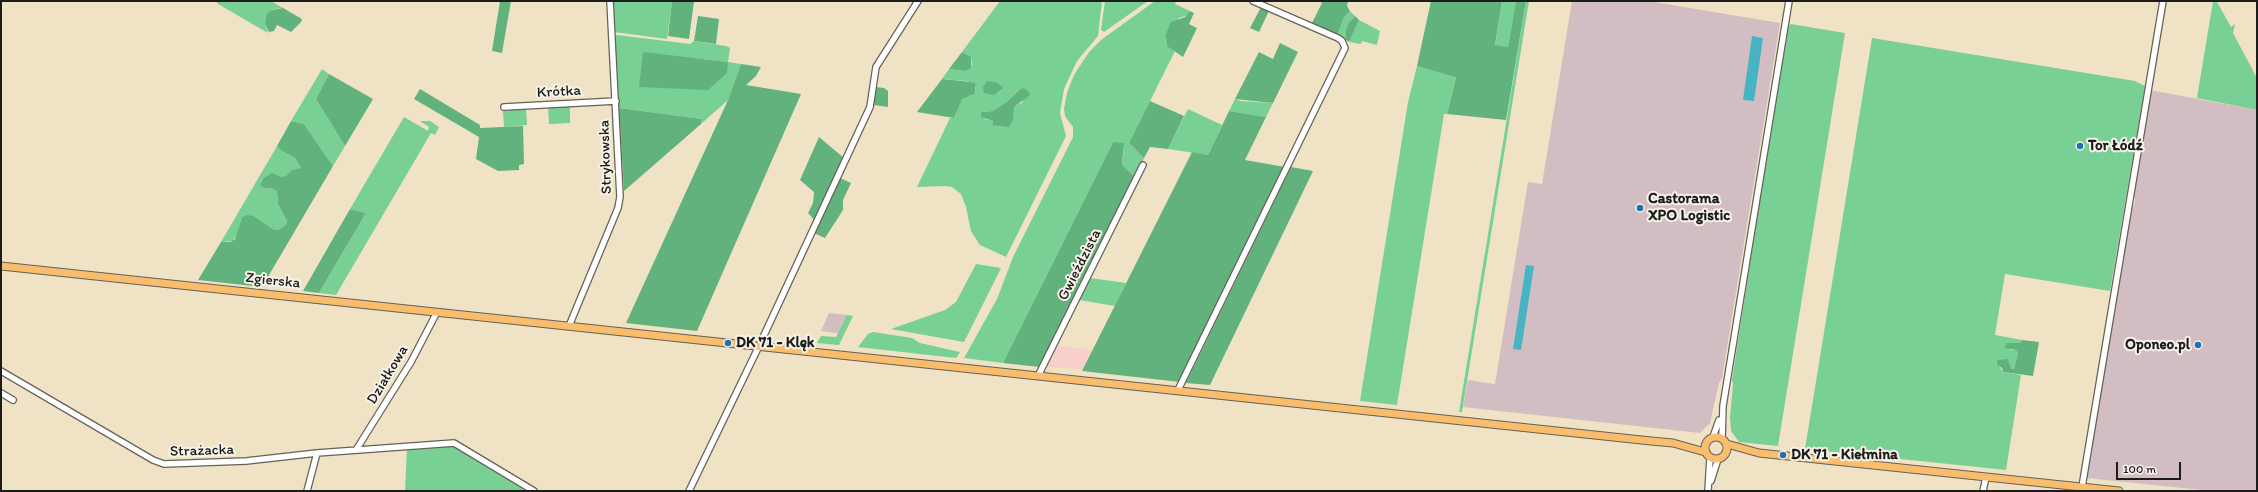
<!DOCTYPE html>
<meta charset="utf-8">
<style>
body{margin:0}
#map{position:relative;width:2258px;height:492px;overflow:hidden;background:#efe2c5;font-family:Itim,sans-serif}
canvas{display:block}
.frame{position:absolute;inset:0;border:2px solid #1c1c1c;pointer-events:none}
.scale{position:absolute;left:2116px;top:462px;width:65px;height:18px;box-sizing:border-box;border:2px solid #1c1c1c;border-top:0;padding-left:5px;font-size:12px;line-height:14px;white-space:nowrap;color:#1c1c1c;-webkit-text-stroke:3px #f7f3e8;paint-order:stroke}
</style>
<div id="map">
<canvas width="2258" height="492"></canvas>
<div class="frame"></div>
<div class="scale">100 m</div>
</div>
<script>
const g = document.querySelector('canvas').getContext('2d');
g.lineJoin = 'round';
function fillPath(path, color) { g.fillStyle = color; g.fill(path, 'evenodd'); }
const toPath = rows => new Path2D(rows.map(r => 'M' + r).join(''));
function trace(path, color, width, dash) { g.strokeStyle = color; g.lineWidth = width; g.lineCap = dash ? 'butt' : 'round'; g.setLineDash(dash || []); g.stroke(path); }
function write(font, color, halo, rows, align = 'center') {
  g.font = font + ' Itim,sans-serif'; g.lineWidth = 4; g.setLineDash([]); g.textBaseline = 'middle'; g.strokeStyle = halo; g.fillStyle = color; for (const [text, x, y, turn = 0] of rows) {
    g.save(); g.translate(x, y); g.rotate((+turn || 0) * Math.PI / 180); g.textAlign = isNaN(turn) ? turn : align; if (halo) g.strokeText(text, 0, 0); g.fillText(text, 0, 0); g.restore();
  }
}
fillPath(toPath([
 [1056,345,1093,350,1083,370,1046,366]
]), '#f7d0cb');
fillPath(toPath([
 [1572,1,1648,1,1780,23,1722,378,1719,383,1710,423,1700,433,1463,407,1468,380,1495,384,1528,182,1542,184],
 [2150,90,2257,110,2257,491,2211,491,2086,478,2132,207,2134,206,2135,199,2132,194],
 [829,313,847,315,838,333,821,331]
]), '#d2bec2');
fillPath(toPath([
 [216,1,271,1,283,8,274,9,266,14,265,24,268,33,218,4],
 [612,1,672,1,667,39,614,32],
 [1000,1,1102,1,1098,36,1077,61,1064,89,1060,113,1066,136,1006,257,980,245,971,231,966,207,961,194,952,187,945,186,917,187,950,118,954,118,956,114,959,102,965,96,970,96,975,91,976,88,976,84,967,81,942,79,949,69,965,71,972,65,971,57,962,52],
 [1019,90,1023,102,1014,107,1013,117,992,124,993,121,985,119,981,112,993,111,1008,101],
 [1105,1,1148,1,1104,32,1101,30],
 [1155,1,1176,1,1175,4,1190,11,1188,15,1179,18,1165,36,1166,43,1175,51,1129,143,1144,158,1135,177,1122,165,1124,148,1113,142,1003,363,964,358,997,299,1013,257,1073,137,1073,127,1065,116,1064,109,1067,93,1074,75,1089,52,1101,40],
 [1502,1,1516,1,1508,47,1495,46],
 [1526,1,1529,1,1462,412,1459,412],
 [2213,1,2217,2,2231,27,2235,24,2233,33,2257,78,2257,110,2197,98],
 [1350,11,1355,16,1349,22,1346,40,1337,36,1344,17],
 [1359,20,1380,31,1377,45,1362,41,1361,44,1349,42],
 [1791,24,1845,33,1778,446,1739,442,1731,431,1730,417,1733,384,1732,380,1787,27],
 [617,35,690,44,694,41,726,46,730,48,728,62,741,64,728,100,701,124,702,119,619,108,614,36],
 [692,58,728,62,716,83],
 [1872,38,2135,81,2145,86,2110,291,2005,274,1995,335,2022,340,2020,343,2012,343,2010,350,2016,350,2018,353,2014,369,2012,369,2008,359,1999,366,2003,372,2021,375,2006,470,1805,449],
 [1417,66,1456,76,1447,114,1444,114,1397,405,1360,401,1408,102],
 [322,69,329,74,316,99,345,146,333,166,304,124,291,121],
 [1235,99,1241,101,1273,103,1266,117,1229,111],
 [570,106,570,123,549,124,548,107],
 [526,108,527,125,504,127,503,111,509,111,509,109],
 [1188,109,1222,125,1208,155,1168,149],
 [404,117,428,131,429,127,420,121,430,121,439,127,435,135,431,133,336,295,319,293,366,213,350,209],
 [277,146,282,151,295,158,301,168,288,176,281,177,264,188,274,189,277,192,278,204,287,221,286,225,278,230,273,229,254,216,232,241,221,242],
 [976,264,1001,268,964,342,891,329,945,310,956,302],
 [1090,278,1126,283,1115,306,1079,300],
 [847,315,853,316,839,345,817,343,821,336,836,337],
 [873,332,912,338,920,343,960,352,956,358,858,347,868,334],
 [455,445,531,491,405,491,407,449]
]), '#78d095');
fillPath(toPath([
 [500,1,511,1,502,53,492,51],
 [672,1,694,1,689,39,668,36],
 [1319,1,1348,1,1347,6,1350,11,1344,17,1337,36,1311,25,1322,3],
 [1431,1,1502,1,1495,45,1508,47,1516,1,1526,1,1506,120,1447,114,1456,77,1417,66],
 [1261,7,1268,10,1268,13,1259,32,1250,28],
 [283,8,302,19,301,22,291,32,277,25,274,31,269,32,265,24,266,14,272,10],
 [1190,11,1194,13,1189,24,1197,28,1183,57,1167,46,1165,36,1171,22,1185,17],
 [698,16,719,19,716,44,694,41],
 [1355,16,1359,20,1349,42,1346,40,1346,31,1349,22],
 [1280,43,1298,52,1273,103,1235,99,1259,52,1273,59],
 [643,52,728,62,727,73,708,90,639,87],
 [962,52,971,57,971,68,965,71,949,69],
 [741,64,761,67,756,76,746,85,801,94,697,331,626,323,728,100],
 [329,74,373,99,345,146,316,99],
 [942,79,972,82,976,84,975,91,974,94,962,99,954,118,917,112],
 [987,81,998,83,1003,88,994,95,984,93,983,87],
 [876,87,884,88,888,91,888,107,874,105],
 [1024,88,1030,93,1029,96,1014,107,1013,120,1009,127,992,125,993,121,981,117,981,112,993,111,1008,101,1019,90],
 [420,89,480,125,480,128,523,126,524,164,519,165,519,170,498,171,476,159,479,137,414,99],
 [1150,101,1184,116,1168,149,1150,147,1144,158,1129,143],
 [619,108,702,119,701,124,624,191],
 [1229,111,1266,117,1245,160,1285,167,1180,382,1082,371,1192,152,1208,155],
 [291,121,304,124,333,166,262,287,198,280,221,242,230,242,235,239,242,218,246,215,254,216,273,229,278,230,286,225,287,221,278,204,277,192,274,189,264,188,260,185,264,178,272,173,281,177,286,176,292,170,301,168,295,158,282,151,277,146],
 [819,137,844,158,814,220,808,213,813,203,814,192,800,180],
 [1113,142,1124,143,1122,165,1135,177,1040,367,1003,363],
 [1291,167,1313,171,1210,385,1186,383],
 [840,178,851,183,843,200,843,210,825,238,814,233],
 [350,209,366,213,319,293,303,291],
 [2022,340,2039,342,2033,376,2003,372,2002,368,1997,365,1997,360,2008,359,2012,369,2014,369,2018,353,2016,350,2004,348,2007,343,2020,343]
]), '#62b27e');
fillPath(toPath([
 [1752,36,1763,38,1754,101,1743,100],
 [1526,265,1534,266,1521,350,1513,349]
]), '#46b4c2');
const minor = toPath([
 [504,107,616,101],
 [569,326,618,208,620,197,610,1],
 [1,371,153,460,164,464,246,461,317,453,454,443,534,491],
 [1038,376,1143,165],
 [1178,390,1345,48,1342,41,1338,38,1253,1],
 [1,393,13,400],
 [1713,437,1719,420],
 [1722,439,1723,406,1789,1],
 [356,450,411,362,437,312],
 [1711,481,1718,459],
 [2082,487,2163,1],
 [307,491,317,453],
 [689,491,759,346,870,107,876,67,918,1],
 [1708,491,1710,458],
 [1983,491,1986,477]
]);
const major = toPath([
 [1,266,1651,441,1673,443,1705,452],
 '1705 448a11 11 0 1 1 22 0a11 11 0 1 1-22 0Z',
 [1727,444,1759,453,2119,491]
]);
trace(minor, '#666157', 8);
trace(major, '#666157', 9);
trace(minor, '#fff', 5.5);
trace(major, '#f9be6d', 7);
for (const [x, y, r, color] of [
 [2080,146,4,"#1f6fb2"],
 [1640,208,4,"#1f6fb2"],
 [728,343,4,"#1f6fb2"],
 [2198,345,4,"#1f6fb2"],
 [1783,455,4,"#1f6fb2"]
]) { const dot = new Path2D(); dot.arc(x, y, r, 0, 2 * Math.PI); g.fillStyle = color; g.fill(dot); trace(dot, '#f7f3e8', 1.5); }
write('15px', '#1c1c1c', '#f7f3e8', [
 ["Krótka",559,92,-3],
 ["Strykowska",606,157,-92],
 ["Gwieździsta",1080,265,-63],
 ["Zgierska",273,281,6],
 ["Działkowa",388,375,-59],
 ["Strażacka",202,451,-2]
]);
write('bold 15px', '#1c1c1c', '#f7f3e8', [
 ["Tor Łódź",2088,146],
 ["Castorama",1648,199],
 ["XPO Logistic",1648,216],
 ["DK 71 - Klęk",736,343],
 ["Oponeo.pl",2190,345,"right"],
 ["DK 71 - Kiełmina",1791,455]
], 'left');
</script>
